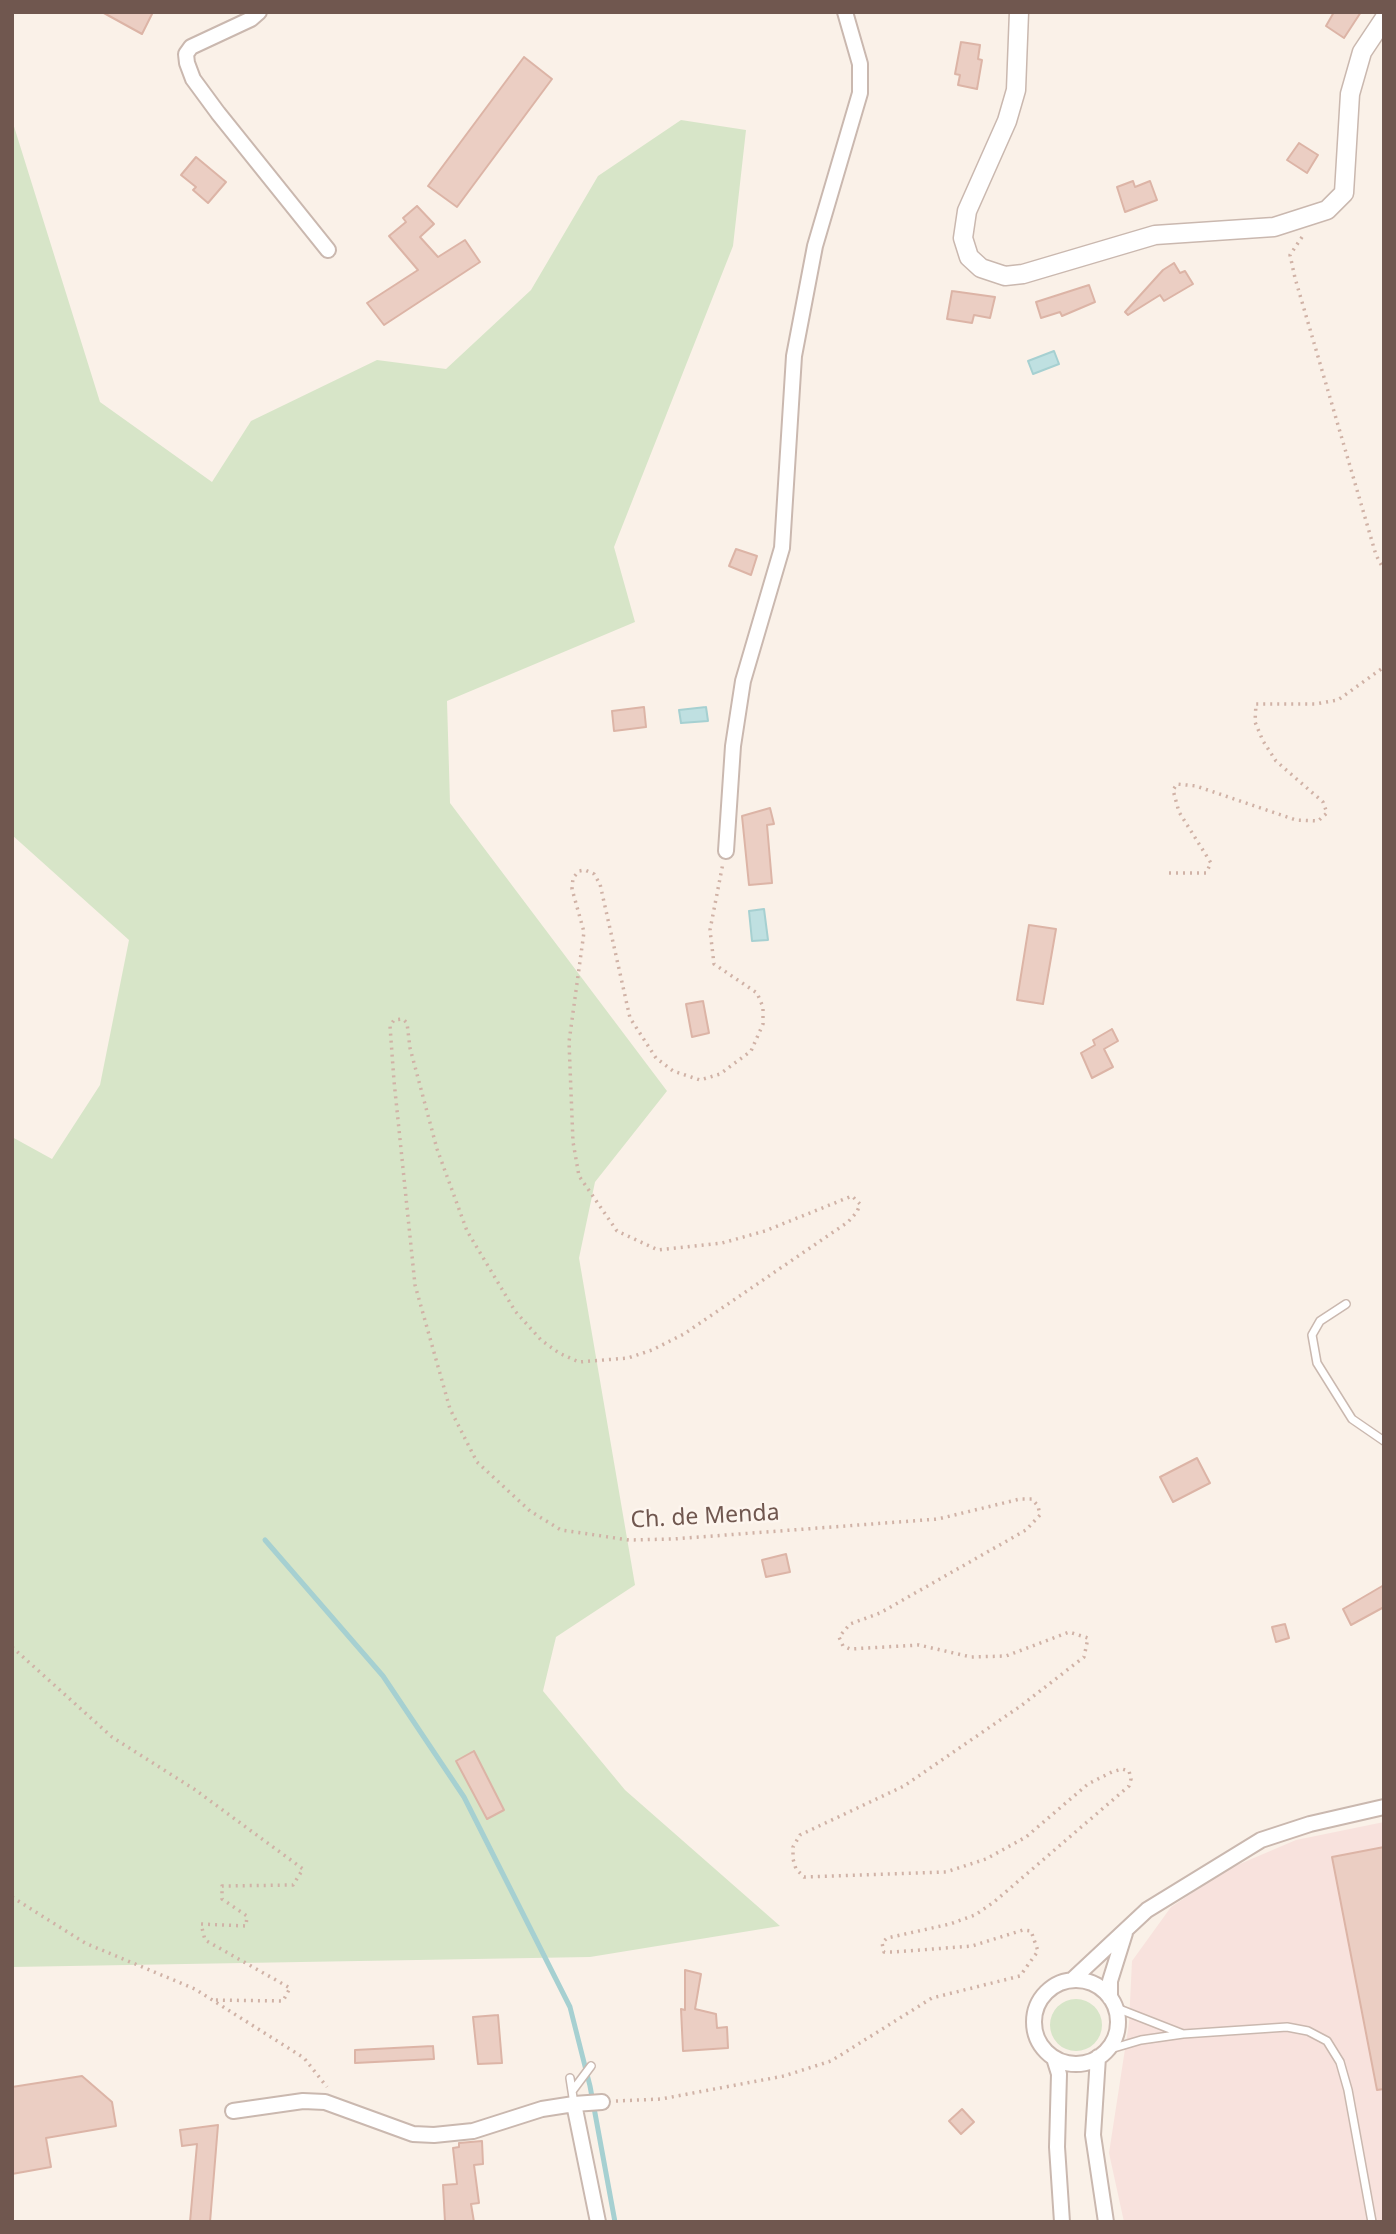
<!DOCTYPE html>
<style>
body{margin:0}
#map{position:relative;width:1396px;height:2234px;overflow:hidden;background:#faf1e8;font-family:"Noto Sans",sans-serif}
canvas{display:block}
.frame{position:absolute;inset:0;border:14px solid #70574f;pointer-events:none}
</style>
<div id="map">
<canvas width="1396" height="2234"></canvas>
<div class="frame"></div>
</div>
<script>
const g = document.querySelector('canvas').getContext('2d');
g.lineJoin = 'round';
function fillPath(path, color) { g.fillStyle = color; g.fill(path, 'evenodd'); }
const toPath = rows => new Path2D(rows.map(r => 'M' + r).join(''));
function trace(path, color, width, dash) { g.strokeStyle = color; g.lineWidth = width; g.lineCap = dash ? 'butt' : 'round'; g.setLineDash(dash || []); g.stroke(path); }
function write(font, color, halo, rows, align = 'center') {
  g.font = font + ' "Noto Sans",sans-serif'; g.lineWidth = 5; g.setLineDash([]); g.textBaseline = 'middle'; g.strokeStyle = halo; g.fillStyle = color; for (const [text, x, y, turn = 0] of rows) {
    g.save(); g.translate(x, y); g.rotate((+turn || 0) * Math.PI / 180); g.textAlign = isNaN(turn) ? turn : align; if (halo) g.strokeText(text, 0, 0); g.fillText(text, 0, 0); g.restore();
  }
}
fillPath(toPath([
 [1384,1822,1384,2222,1124,2222,1109,2153,1129,2023,1132,1961,1171,1907,1228,1869,1296,1840]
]), '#f8e2dd');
fillPath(toPath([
 [12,120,100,402,212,482,251,421,377,360,446,369,531,290,598,176,681,120,746,130,733,246,614,547,635,622,447,701,450,803,667,1091,595,1182,579,1258,635,1585,556,1637,543,1691,625,1790,780,1926,590,1957,12,1967,12,1137,52,1159,100,1085,129,940,12,835],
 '1050 2025a26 26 0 1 1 52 0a26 26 0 1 1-52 0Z'
]), '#d7e5c8');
const water = toPath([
 [1054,351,1059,364,1033,374,1028,361,1054,351],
 [706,707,708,721,681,723,679,710,706,707],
 [764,909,768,940,752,941,749,911,764,909]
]);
fillPath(water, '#bfe0e1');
trace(water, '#a6d0d1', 2);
trace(toPath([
 [265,1540,383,1676,464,1797,570,2007,590,2086,615,2222]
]), '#a6d0d1', 5);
const building = toPath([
 [102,12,153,12,142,34,102,12],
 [1334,12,1361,12,1344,38,1326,26,1334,12],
 [961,42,980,45,978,59,982,60,977,89,958,85,960,75,955,74,961,42],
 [524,57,552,79,457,207,428,186,524,57],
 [1299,143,1318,155,1307,173,1287,160,1299,143],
 [196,157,226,182,208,203,193,190,196,187,181,175,196,157],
 [1133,181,1135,187,1150,181,1157,200,1125,212,1117,187,1133,181],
 [417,206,434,224,420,237,438,257,465,240,480,262,384,325,367,303,418,270,389,236,406,222,403,218,417,206],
 [1174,263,1180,273,1185,271,1193,284,1164,301,1160,295,1128,315,1125,312,1163,270,1174,263],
 [1089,285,1095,302,1062,316,1060,312,1041,318,1036,302,1089,285],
 [952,291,995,297,990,318,974,315,972,323,947,319,952,291],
 [736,549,757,556,751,575,729,566,736,549],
 [644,707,646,727,614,731,612,711,644,707],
 [770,808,774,824,767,825,772,883,749,885,742,816,770,808],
 [1029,925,1056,929,1043,1004,1017,1000,1029,925],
 [703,1001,709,1033,692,1037,686,1004,703,1001],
 [1112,1029,1118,1041,1104,1049,1113,1067,1092,1078,1081,1053,1095,1045,1093,1040,1112,1029],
 [1197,1458,1210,1483,1173,1502,1160,1477,1197,1458],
 [786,1554,790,1572,766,1577,762,1560,786,1554],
 [1384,1585,1384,1607,1351,1625,1343,1609,1384,1585],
 [1285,1624,1289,1638,1276,1642,1272,1627,1285,1624],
 [474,1751,504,1810,487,1819,456,1761,474,1751],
 [1384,1847,1384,2089,1377,2090,1332,1857,1384,1847],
 [685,1970,701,1974,695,2009,716,2014,717,2028,727,2027,728,2048,683,2051,681,2009,685,2010,685,1970],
 [498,2015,502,2063,478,2064,473,2017,498,2015],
 [433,2046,434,2059,355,2063,355,2050,433,2046],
 [82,2076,112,2102,116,2126,46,2138,51,2167,12,2174,12,2087,82,2076],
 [962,2109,974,2122,961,2134,949,2121,962,2109],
 [218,2125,210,2222,190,2222,197,2144,182,2146,180,2130,218,2125],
 [482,2141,483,2164,474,2165,479,2203,471,2204,474,2222,445,2222,443,2185,457,2184,453,2148,459,2147,459,2143,482,2141]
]);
fillPath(building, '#ebcec3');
trace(building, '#dcb4a6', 2);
const service = toPath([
 [1346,1304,1320,1321,1312,1335,1317,1363,1352,1419,1384,1441],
 [1114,2007,1183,2034],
 [1107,2050,1141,2040,1183,2034,1287,2027,1308,2031,1327,2041,1340,2062,1348,2090,1372,2222],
 [570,2078,574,2104],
 [573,2090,591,2066]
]);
const minor = toPath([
 [259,12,251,19,191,47,186,54,187,63,193,79,218,113,328,250],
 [726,851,733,746,743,681,782,548,794,356,815,246,860,93,860,64,845,12],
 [1072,1980,1147,1910,1261,1840,1310,1824,1384,1807],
 '1034 2022a42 42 0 1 1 84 0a42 42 0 1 1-84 0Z',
 [1110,1998,1110,1981,1125,1933],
 [1098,2057,1093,2135,1106,2222],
 [1054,2058,1059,2074,1057,2147,1062,2222],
 [574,2104,602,2102],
 [233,2111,303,2101,325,2102,413,2134,434,2135,473,2131,542,2109,574,2104,598,2222]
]);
const tertiary = toPath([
 [1019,12,1016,90,1007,121,967,211,963,238,969,257,981,268,1005,276,1023,274,1155,235,1274,227,1327,210,1344,193,1350,94,1362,52,1384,19]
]);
trace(service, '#cab8af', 10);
trace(minor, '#cab8af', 18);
trace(tertiary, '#cab8af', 21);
trace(toPath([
 [1302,237,1290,255,1295,278,1376,555,1384,570],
 [1169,873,1206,873,1211,863,1179,812,1173,790,1177,784,1196,786,1296,820,1318,821,1327,813,1323,802,1276,761,1263,741,1255,722,1256,704,1315,704,1338,700,1384,667],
 [12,1647,112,1737,194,1789,303,1869,293,1885,222,1886,222,1899,247,1916,246,1926,201,1924,205,1940,290,1988,283,2001,212,2000],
 [12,1897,85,1943,195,1989,304,2058,327,2087],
 [616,2101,661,2099,784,2076,831,2061,932,1998,1020,1976,1038,1951,1031,1931,1023,1930,972,1946,894,1952,884,1952,882,1943,887,1938,950,1924,975,1915,994,1902,1129,1786,1131,1779,1129,1771,1122,1769,1112,1772,1088,1784,1026,1837,986,1859,946,1872,804,1877,796,1869,793,1859,793,1847,800,1835,904,1786,1022,1705,1084,1657,1088,1638,1069,1632,1006,1656,971,1657,919,1645,850,1649,843,1646,839,1637,850,1624,880,1613,1026,1530,1040,1515,1038,1506,1032,1499,1020,1499,938,1519,673,1539,629,1540,561,1530,530,1511,477,1462,450,1409,415,1285,394,1081,390,1026,394,1020,403,1019,407,1023,410,1048,437,1149,467,1231,515,1311,541,1340,559,1353,579,1362,628,1358,652,1350,684,1334,848,1222,857,1212,860,1204,852,1196,765,1231,722,1243,658,1250,617,1231,579,1176,573,1142,569,1042,584,932,572,889,573,878,579,871,585,870,594,874,600,884,630,1018,656,1058,673,1071,700,1080,720,1074,751,1051,763,1024,763,1007,757,993,714,964,710,930,723,863]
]), '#d0b2a6', 3.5, [2, 5]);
trace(service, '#fff', 7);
trace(minor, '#fff', 14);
trace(tertiary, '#fff', 18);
write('23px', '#70574f', '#fdf5ee', [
 ["Ch. de Menda",705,1517,-3]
]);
</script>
